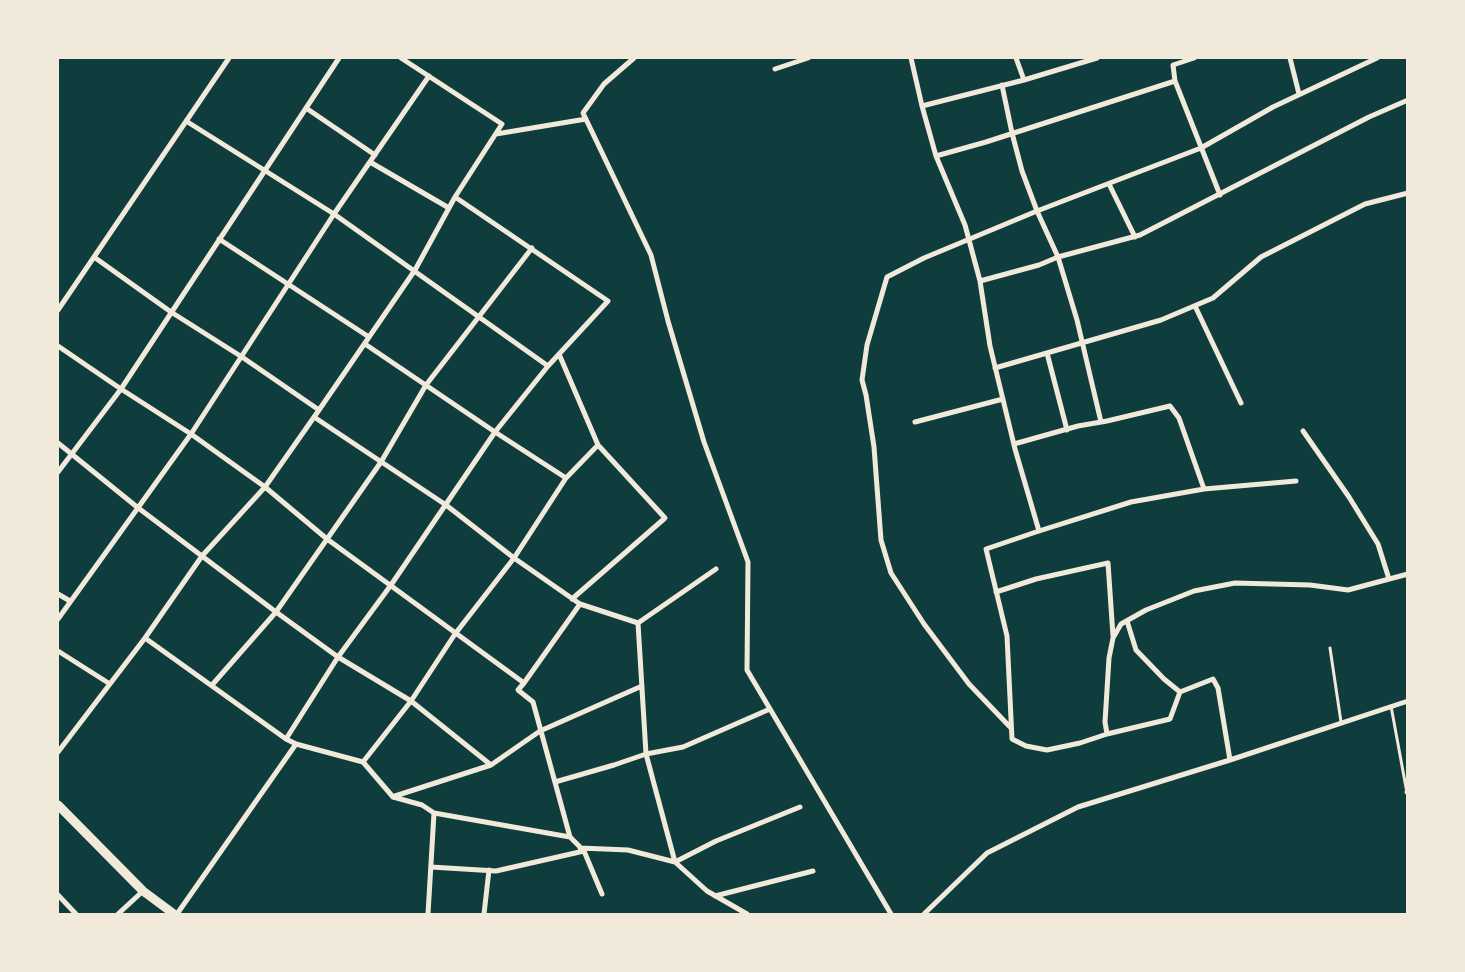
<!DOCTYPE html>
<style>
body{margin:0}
#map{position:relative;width:1465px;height:972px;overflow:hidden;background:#0f3d3e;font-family:"Sofia Sans Condensed",sans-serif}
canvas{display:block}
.frame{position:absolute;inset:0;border:59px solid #f1e9da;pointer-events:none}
</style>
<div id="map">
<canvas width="1465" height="972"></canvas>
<div class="frame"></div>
</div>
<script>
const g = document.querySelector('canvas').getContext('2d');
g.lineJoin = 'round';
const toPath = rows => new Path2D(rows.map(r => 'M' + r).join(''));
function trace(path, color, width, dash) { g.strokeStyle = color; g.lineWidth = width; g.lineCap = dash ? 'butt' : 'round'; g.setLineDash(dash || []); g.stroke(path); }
trace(toPath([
 [1330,648,1341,722],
 [1391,706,1407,793]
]), '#f1e9da', 3);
trace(toPath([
 [634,58,604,84,583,113,651,255,668,321,704,442,748,562,747,670,891,914],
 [911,58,922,106,936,156,965,225,980,281,990,346,1015,449,1039,531],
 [1016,58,1024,80],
 [1194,58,1173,65,1175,81,1220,195],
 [1290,58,1299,94],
 [775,69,808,58],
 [1002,85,1012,133,1022,171,1037,211,1058,257,1077,320,1101,422],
 [922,106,1024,80,1097,58],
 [306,108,375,155],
 [186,121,334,214,548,366,495,432,391,585,338,657,286,739],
 [496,134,586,119],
 [936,156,986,142,1175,81],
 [370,162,449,208],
 [1109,184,1135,237],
 [455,197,608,301,548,366],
 [219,239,369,337],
 [94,257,171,312,242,357,319,410],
 [980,281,1039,265,1058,257,1140,235,1369,117,1408,100],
 [1195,306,1241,403],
 [58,310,229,58],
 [365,344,495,432,566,478],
 [58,346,121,389,191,434,265,487,327,539,524,683,518,690,533,702,570,837,434,813,422,805,393,797,363,762,296,744,286,739,145,638],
 [1047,353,1067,430],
 [559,354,598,445,665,518,572,599],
 [995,368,1161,320,1213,298,1261,257,1365,204,1408,193],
 [314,417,446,505,514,558,580,604,638,623],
 [915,422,1003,399],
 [1303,431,1349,497,1378,544,1389,579],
 [58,443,137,507,276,612,338,657,411,701,491,765],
 [1014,444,1078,426,1107,421,1170,406,1179,418,1204,489],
 [58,472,121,389,339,58],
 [716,569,638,623,646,754,675,862,716,841,800,807],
 [996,592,1036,579,1108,563,1113,636],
 [58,594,70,601],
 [58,619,191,434,334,214,429,76],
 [1127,621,1136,650,1164,679,1180,692,1170,719,1107,734,1080,743,1047,750,1026,746,1012,739,1007,636,986,549,1039,531,1131,502,1204,489,1296,481],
 [58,651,110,684],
 [524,683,580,604],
 [212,685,276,612,381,462,426,385,532,248],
 [1180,692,1213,679,1218,688,1230,760],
 [1011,728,969,684,924,624,891,573,881,540,874,447,866,395,862,380,867,345,887,277,924,258,1037,211,1201,148,1273,107,1377,58],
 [1107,734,1105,722,1109,658,1113,638,1121,624,1146,610,1194,591,1235,583,1310,585,1348,590,1408,574],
 [58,752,145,638,202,556,265,487,319,410,415,270,455,197,502,124,401,58],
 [363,762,411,701,455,634,514,558,566,478,598,445],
 [555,782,614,765,646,754,683,747,770,709],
 [1407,792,1408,792],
 [395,796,491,765,540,731,642,686],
 [570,837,584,851,602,894],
 [580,848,628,850,675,862,707,891,747,914],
 [431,867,496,871,584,851],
 [58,895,76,914],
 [715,896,813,871],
 [118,914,143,891],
 [177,914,296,744],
 [428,914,434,813],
 [484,914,489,870],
 [924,914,987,853,1078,807,1230,760,1408,701]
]), '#f1e9da', 5);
trace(toPath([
 [58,805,143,891,174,914]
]), '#f1e9da', 9);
</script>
